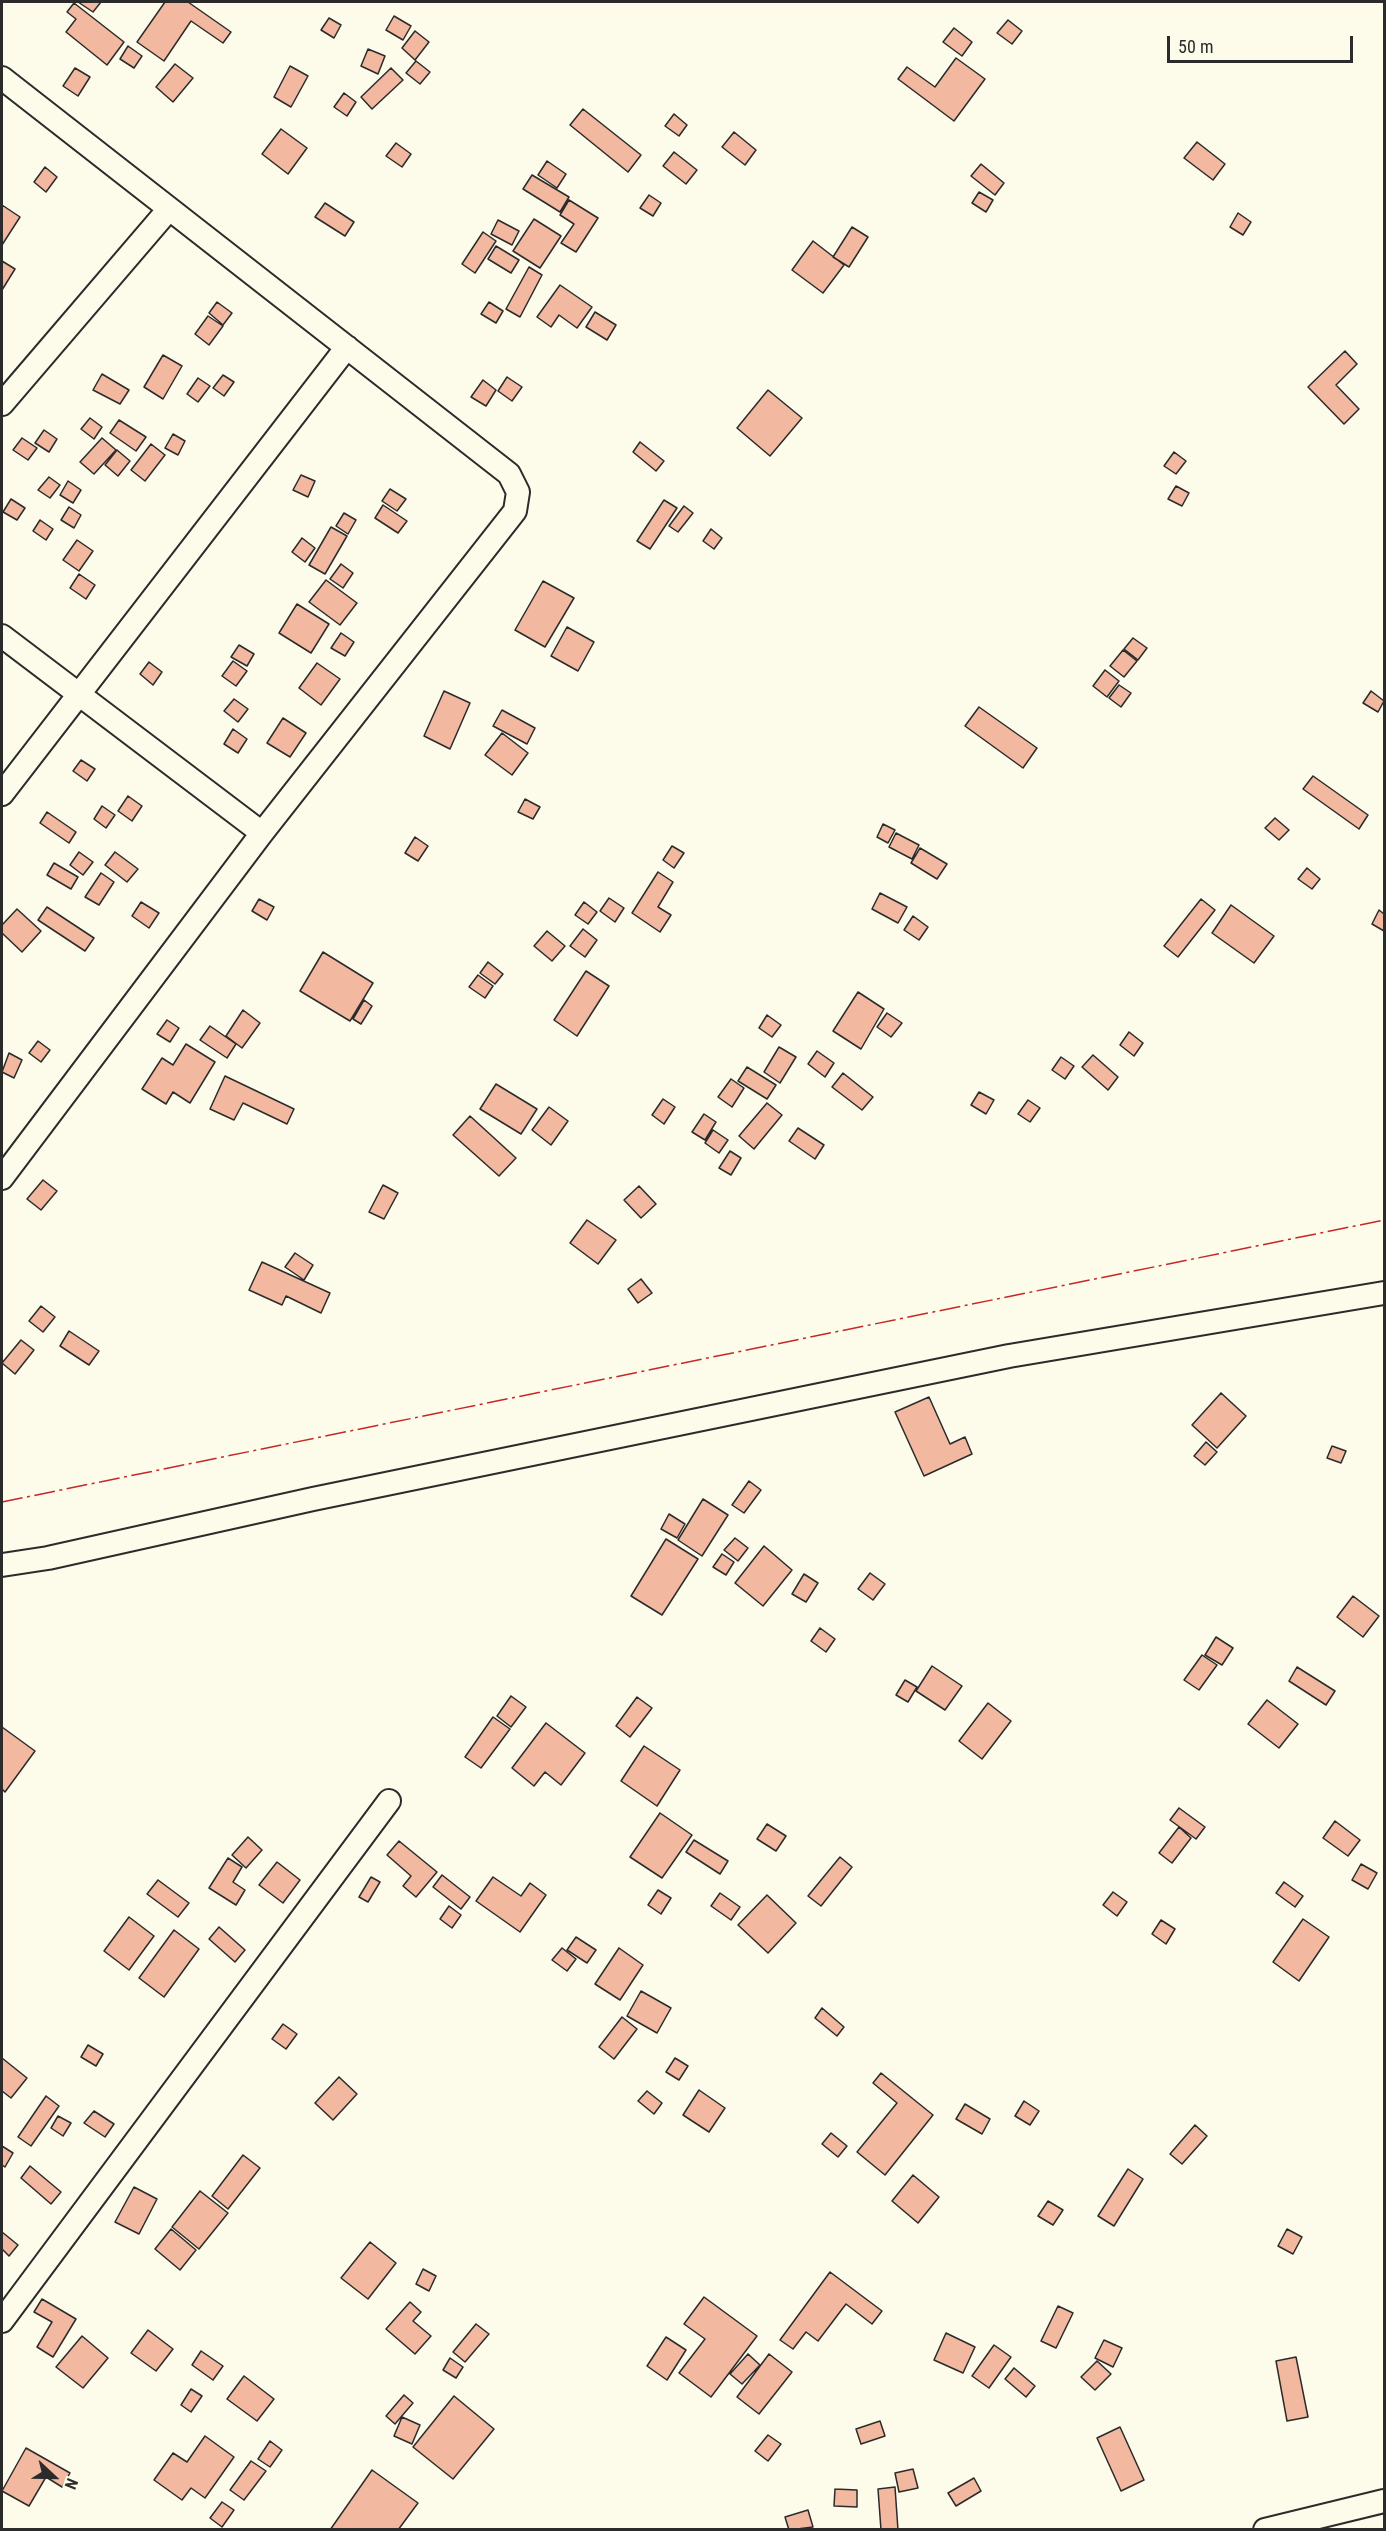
<!DOCTYPE html>
<style>
body{margin:0}
#map{position:relative;width:1386px;height:2531px;overflow:hidden;background:#fdfbea;font-family:"Roboto Condensed",sans-serif}
canvas{display:block}
.frame{position:absolute;inset:0;border:3px solid #2b2b2b;pointer-events:none}
.north{position:absolute;left:24px;top:2447px;width:60px;height:60px;-webkit-text-stroke:4px #fdfbea;paint-order:stroke;rotate:112deg;font-size:16px;font-weight:700;line-height:24px;text-align:center;color:#2b2b2b}
.north::after{content:'';display:block;margin:auto;width:21px;height:27px;background:#2b2b2b;clip-path:polygon(50% 0,100% 100%,50% 72%,0 100%)}
.scale{position:absolute;left:1167px;top:36px;width:186px;height:27px;box-sizing:border-box;border:3px solid #2b2b2b;border-top:0;padding-left:8px;font-size:18px;line-height:21px;white-space:nowrap;color:#2b2b2b;-webkit-text-stroke:4px #fdfbea;paint-order:stroke}
</style>
<div id="map">
<canvas width="1386" height="2531"></canvas>
<div class="frame"></div>
<div class="north">N</div>
<div class="scale">50 m</div>
</div>
<script>
const g = document.querySelector('canvas').getContext('2d');
g.lineJoin = 'round';
function fillPath(path, color) { g.fillStyle = color; g.fill(path, 'evenodd'); }
const toPath = rows => new Path2D(rows.map(r => 'M' + r).join(''));
function trace(path, color, width, dash) { g.strokeStyle = color; g.lineWidth = width; g.lineCap = dash ? 'butt' : 'round'; g.setLineDash(dash || []); g.stroke(path); }
const building = toPath([
 [78,2,101,2,93,12,78,2],
 [165,2,188,2,231,32,223,43,191,21,164,61,137,42,165,2],
 [74,3,124,42,107,65,66,32,76,19,67,12,74,3],
 [394,16,411,26,403,40,386,30,394,16],
 [329,18,341,25,334,38,321,30,329,18],
 [1008,20,1022,31,1012,44,997,33,1008,20],
 [954,28,972,42,962,56,943,42,954,28],
 [415,31,429,42,415,60,402,48,415,31],
 [128,46,142,56,134,68,120,59,128,46],
 [368,49,385,56,378,74,361,66,368,49],
 [956,58,985,79,954,121,898,79,907,67,935,87,956,58],
 [416,61,430,72,420,84,406,73,416,61],
 [175,64,193,78,173,102,156,87,175,64],
 [290,66,308,76,291,107,274,97,290,66],
 [75,68,90,77,78,96,63,86,75,68],
 [391,68,403,80,372,109,361,97,391,68],
 [344,93,356,102,347,116,334,107,344,93],
 [583,109,641,155,628,172,570,125,583,109],
 [674,114,687,125,679,136,665,126,674,114],
 [281,129,307,148,288,174,262,154,281,129],
 [734,132,756,150,745,165,722,147,734,132],
 [1197,142,1225,164,1213,180,1184,158,1197,142],
 [396,143,411,154,402,167,386,156,396,143],
 [674,152,697,170,686,184,663,166,674,152],
 [547,161,566,174,557,188,538,175,547,161],
 [981,164,1004,183,995,195,971,176,981,164],
 [45,167,57,177,46,192,34,182,45,167],
 [532,175,569,197,560,212,523,189,532,175],
 [979,192,993,200,986,212,972,203,979,192],
 [649,195,661,203,653,216,640,208,649,195],
 [569,200,598,218,576,252,561,243,574,224,560,215,569,200],
 [325,203,354,222,345,236,315,217,325,203],
 [2,205,20,217,2,245,2,205],
 [1238,213,1251,222,1243,235,1230,227,1238,213],
 [534,219,561,236,540,268,513,251,534,219],
 [498,220,519,231,512,245,491,234,498,220],
 [852,227,868,237,849,267,833,257,852,227],
 [483,232,496,241,475,273,462,264,483,232],
 [813,241,844,265,823,293,792,270,813,241],
 [496,246,519,260,511,273,488,259,496,246],
 [2,261,15,269,2,290,2,261],
 [529,267,542,275,520,317,506,309,529,267],
 [560,285,592,307,577,328,559,315,551,327,537,317,560,285],
 [217,302,232,313,223,325,209,313,217,302],
 [489,302,503,311,496,323,481,314,489,302],
 [595,312,616,325,607,340,586,327,595,312],
 [208,316,223,326,209,345,195,334,208,316],
 [1345,351,1357,364,1336,385,1359,409,1344,424,1308,387,1345,351],
 [163,355,182,366,163,399,144,387,163,355],
 [102,374,129,390,120,404,93,390,102,374],
 [223,375,234,382,224,396,213,388,223,375],
 [507,377,522,387,512,401,498,391,507,377],
 [198,378,210,386,198,402,187,394,198,378],
 [483,380,496,390,486,406,471,397,483,380],
 [768,390,802,418,770,456,737,428,768,390],
 [90,418,102,427,94,439,81,429,90,418],
 [119,420,146,437,136,451,110,433,119,420],
 [44,430,57,439,49,452,35,443,44,430],
 [173,434,185,441,178,455,165,448,173,434],
 [22,438,37,448,28,460,13,450,22,438],
 [102,438,116,450,94,474,80,462,102,438],
 [640,442,664,461,656,471,633,452,640,442],
 [151,444,165,455,145,481,131,470,151,444],
 [117,450,130,461,118,476,105,465,117,450],
 [1174,452,1186,461,1176,474,1164,466,1174,452],
 [301,475,315,481,308,497,293,490,301,475],
 [49,477,60,485,50,498,38,490,49,477],
 [68,481,81,490,73,503,60,495,68,481],
 [1176,486,1189,493,1182,506,1168,499,1176,486],
 [390,489,406,499,397,511,382,501,390,489],
 [11,499,25,508,17,520,3,512,11,499],
 [664,500,677,508,650,549,637,541,664,500],
 [383,505,407,521,398,533,375,518,383,505],
 [684,506,693,513,678,532,669,526,684,506],
 [69,507,81,515,74,528,61,520,69,507],
 [344,513,356,520,348,534,336,526,344,513],
 [40,520,53,529,46,540,33,531,40,520],
 [331,527,347,536,325,574,309,565,331,527],
 [711,529,722,538,714,549,703,541,711,529],
 [302,538,315,548,305,562,292,552,302,538],
 [77,540,93,551,79,571,63,560,77,540],
 [341,564,353,573,343,588,330,579,341,564],
 [79,574,95,585,86,599,70,588,79,574],
 [326,580,357,603,340,625,309,602,326,580],
 [543,581,574,598,545,647,515,630,543,581],
 [297,604,329,624,311,653,279,633,297,604],
 [567,627,594,642,578,671,551,656,567,627],
 [341,633,354,642,345,656,331,648,341,633],
 [1133,638,1147,648,1138,660,1124,649,1133,638],
 [239,645,254,654,247,666,231,657,239,645],
 [1123,650,1137,661,1124,677,1110,666,1123,650],
 [233,661,247,671,236,686,222,676,233,661],
 [149,662,162,672,153,685,140,674,149,662],
 [317,663,340,679,321,705,299,688,317,663],
 [1105,670,1119,681,1107,697,1093,686,1105,670],
 [1119,685,1131,693,1121,707,1109,698,1119,685],
 [444,691,470,703,450,749,424,736,444,691],
 [1371,691,1384,701,1378,712,1363,703,1371,691],
 [234,699,248,709,238,722,224,711,234,699],
 [979,707,1037,748,1023,768,965,726,979,707],
 [502,710,535,728,527,744,493,726,502,710],
 [283,718,306,733,290,757,267,743,283,718],
 [233,729,247,739,238,753,224,744,233,729],
 [502,733,528,753,512,775,485,755,502,733],
 [81,760,95,769,87,781,73,771,81,760],
 [1313,776,1368,815,1359,829,1303,789,1313,776],
 [128,796,142,806,132,821,118,811,128,796],
 [525,799,540,807,533,819,518,812,525,799],
 [102,806,115,815,106,828,94,819,102,806],
 [47,812,76,832,69,843,40,823,47,812],
 [1275,818,1289,830,1279,840,1265,828,1275,818],
 [883,824,895,830,888,843,877,837,883,824],
 [896,833,919,845,912,859,889,847,896,833],
 [415,837,428,846,418,861,405,853,415,837],
 [672,846,684,853,674,868,663,860,672,846],
 [920,848,947,864,937,879,911,863,920,848],
 [79,852,93,862,83,875,70,865,79,852],
 [115,852,138,869,127,882,105,865,115,852],
 [54,863,78,877,71,889,47,875,54,863],
 [1307,868,1320,879,1312,889,1298,879,1307,868],
 [658,872,673,882,658,907,671,915,660,932,632,913,658,872],
 [101,873,114,882,99,905,85,897,101,873],
 [880,893,907,907,898,923,872,909,880,893],
 [609,898,624,908,615,922,600,911,609,898],
 [259,899,274,907,267,920,252,911,259,899],
 [1201,899,1215,910,1178,957,1164,946,1201,899],
 [141,902,159,913,149,928,132,916,141,902],
 [584,902,597,912,588,924,575,915,584,902],
 [1231,905,1274,936,1254,963,1212,933,1231,905],
 [47,907,94,938,85,951,38,920,47,907],
 [17,909,41,931,22,952,2,933,2,925,17,909],
 [1379,910,1384,914,1384,931,1372,924,1379,910],
 [913,916,928,927,919,940,904,930,913,916],
 [583,929,597,940,585,957,570,946,583,929],
 [547,931,565,946,552,961,534,946,547,931],
 [323,952,373,983,350,1021,300,991,323,952],
 [488,962,503,974,495,984,480,973,488,962],
 [586,971,609,986,577,1036,554,1020,586,971],
 [478,975,493,986,485,998,469,987,478,975],
 [858,992,884,1009,861,1049,833,1031,858,992],
 [364,1000,372,1006,361,1024,353,1019,364,1000],
 [243,1010,260,1023,242,1048,226,1036,243,1010],
 [887,1013,902,1023,891,1037,877,1027,887,1013],
 [767,1015,781,1025,772,1037,759,1028,767,1015],
 [167,1020,179,1028,170,1042,157,1034,167,1020],
 [210,1026,236,1044,227,1058,200,1040,210,1026],
 [1129,1032,1143,1043,1134,1056,1120,1045,1129,1032],
 [38,1041,50,1050,41,1062,29,1053,38,1041],
 [186,1044,215,1062,190,1103,173,1092,166,1104,142,1089,162,1058,173,1065,186,1044],
 [779,1047,796,1057,780,1083,764,1072,779,1047],
 [817,1051,834,1063,825,1077,808,1064,817,1051],
 [9,1053,22,1060,14,1078,2,1072,9,1053],
 [1093,1055,1118,1077,1108,1090,1082,1067,1093,1055],
 [1061,1057,1074,1066,1065,1079,1052,1070,1061,1057],
 [747,1067,776,1085,767,1099,738,1081,747,1067],
 [843,1073,873,1097,862,1110,832,1087,843,1073],
 [225,1076,294,1109,287,1124,243,1103,234,1120,210,1109,225,1076],
 [731,1079,744,1088,732,1107,718,1097,731,1079],
 [496,1084,537,1109,521,1134,480,1109,496,1084],
 [979,1092,994,1100,986,1114,971,1105,979,1092],
 [663,1099,675,1107,664,1124,652,1115,663,1099],
 [1028,1100,1040,1108,1030,1122,1018,1114,1028,1100],
 [767,1103,782,1115,754,1149,739,1136,767,1103],
 [549,1107,568,1121,551,1145,532,1130,549,1107],
 [704,1114,716,1122,705,1140,692,1132,704,1114],
 [470,1116,516,1158,499,1176,453,1135,470,1116],
 [798,1128,824,1145,815,1159,789,1141,798,1128],
 [713,1130,728,1140,719,1153,705,1143,713,1130],
 [730,1151,741,1158,731,1175,719,1168,730,1151],
 [43,1180,57,1191,41,1210,27,1199,43,1180],
 [383,1185,398,1193,384,1219,369,1212,383,1185],
 [639,1186,656,1204,641,1218,624,1200,639,1186],
 [587,1220,616,1240,598,1264,570,1243,587,1220],
 [295,1253,313,1265,304,1280,285,1267,295,1253],
 [262,1262,330,1293,321,1313,286,1296,282,1305,249,1290,262,1262],
 [641,1279,652,1293,638,1303,628,1289,641,1279],
 [41,1306,55,1317,43,1332,29,1321,41,1306],
 [69,1331,99,1351,89,1365,60,1346,69,1331],
 [21,1340,34,1350,15,1374,2,1363,21,1340],
 [1221,1393,1246,1416,1217,1448,1192,1425,1221,1393],
 [929,1397,950,1444,965,1437,972,1454,924,1476,895,1412,929,1397],
 [1206,1442,1217,1452,1205,1465,1194,1456,1206,1442],
 [1332,1446,1346,1451,1341,1463,1327,1458,1332,1446],
 [749,1481,761,1490,744,1513,732,1505,749,1481],
 [703,1499,728,1515,702,1556,678,1540,703,1499],
 [669,1514,685,1524,677,1538,661,1529,669,1514],
 [735,1538,748,1548,738,1561,724,1550,735,1538],
 [666,1539,698,1559,662,1615,631,1596,666,1539],
 [764,1546,792,1570,763,1606,735,1583,764,1546],
 [722,1554,734,1562,726,1575,713,1567,722,1554],
 [870,1573,885,1584,873,1600,858,1589,870,1573],
 [804,1574,818,1583,806,1602,792,1594,804,1574],
 [1353,1596,1379,1616,1363,1637,1337,1617,1353,1596],
 [820,1628,835,1639,826,1652,811,1641,820,1628],
 [1216,1637,1233,1648,1222,1665,1205,1655,1216,1637],
 [1202,1655,1217,1665,1199,1690,1184,1680,1202,1655],
 [932,1666,962,1686,945,1710,916,1691,932,1666],
 [1297,1667,1335,1691,1326,1705,1289,1681,1297,1667],
 [905,1680,917,1687,908,1702,896,1695,905,1680],
 [511,1696,526,1707,511,1727,497,1716,511,1696],
 [637,1697,652,1708,630,1737,616,1726,637,1697],
 [1267,1700,1298,1724,1279,1748,1248,1724,1267,1700],
 [988,1703,1011,1721,982,1759,959,1741,988,1703],
 [493,1717,510,1729,481,1768,465,1757,493,1717],
 [546,1723,585,1753,561,1785,545,1772,534,1786,512,1768,546,1723],
 [2,1727,35,1751,5,1792,2,1789,2,1727],
 [644,1746,680,1770,657,1806,621,1781,644,1746],
 [1179,1808,1205,1827,1196,1839,1170,1820,1179,1808],
 [660,1813,692,1835,662,1878,630,1857,660,1813],
 [1335,1821,1360,1840,1348,1856,1323,1838,1335,1821],
 [767,1824,786,1836,776,1851,757,1839,767,1824],
 [1179,1827,1191,1838,1172,1863,1159,1853,1179,1827],
 [248,1837,262,1850,246,1868,232,1855,248,1837],
 [694,1840,728,1861,720,1874,686,1852,694,1840],
 [399,1841,437,1872,416,1897,403,1886,411,1876,387,1855,399,1841],
 [840,1857,852,1867,821,1906,808,1896,840,1857],
 [228,1858,242,1867,233,1882,245,1890,236,1905,209,1888,228,1858],
 [277,1862,300,1880,283,1903,259,1885,277,1862],
 [1361,1864,1377,1873,1368,1889,1352,1880,1361,1864],
 [442,1875,470,1897,461,1909,433,1887,442,1875],
 [371,1877,380,1882,368,1902,359,1897,371,1877],
 [493,1877,521,1896,530,1883,546,1895,520,1932,476,1901,493,1877],
 [158,1880,189,1903,178,1917,147,1894,158,1880],
 [1284,1882,1303,1896,1295,1907,1276,1893,1284,1882],
 [658,1890,671,1898,661,1914,648,1905,658,1890],
 [1113,1892,1127,1902,1117,1916,1103,1905,1113,1892],
 [720,1893,740,1907,731,1920,711,1906,720,1893],
 [767,1895,796,1923,768,1953,738,1925,767,1895],
 [449,1906,461,1915,452,1928,440,1919,449,1906],
 [129,1917,154,1936,129,1970,104,1951,129,1917],
 [1303,1919,1329,1937,1299,1981,1273,1962,1303,1919],
 [1161,1920,1175,1929,1166,1944,1152,1934,1161,1920],
 [219,1927,245,1950,235,1962,209,1939,219,1927],
 [174,1930,199,1949,164,1997,139,1978,174,1930],
 [576,1937,596,1950,587,1963,567,1950,576,1937],
 [562,1948,576,1959,567,1971,552,1960,562,1948],
 [619,1948,643,1965,620,2000,595,1984,619,1948],
 [641,1991,671,2008,657,2033,627,2016,641,1991],
 [822,2008,844,2027,837,2036,815,2018,822,2008],
 [622,2017,637,2029,614,2059,599,2047,622,2017],
 [283,2024,297,2034,286,2049,272,2039,283,2024],
 [88,2045,103,2054,96,2066,81,2057,88,2045],
 [2,2058,27,2078,11,2098,2,2091,2,2058],
 [675,2058,688,2066,679,2080,666,2072,675,2058],
 [881,2073,933,2115,885,2175,857,2152,897,2103,873,2083,881,2073],
 [339,2077,357,2094,333,2120,315,2103,339,2077],
 [699,2090,725,2108,709,2132,683,2115,699,2090],
 [647,2091,662,2103,654,2114,638,2101,647,2091],
 [46,2096,59,2106,31,2146,18,2137,46,2096],
 [1024,2101,1039,2111,1030,2125,1015,2116,1024,2101],
 [965,2104,990,2119,982,2134,956,2119,965,2104],
 [94,2111,114,2124,105,2137,84,2123,94,2111],
 [58,2116,71,2123,63,2136,51,2128,58,2116],
 [1195,2125,1207,2136,1182,2164,1170,2154,1195,2125],
 [831,2133,847,2146,838,2157,822,2144,831,2133],
 [2,2146,13,2153,5,2167,2,2165,2,2146],
 [243,2155,260,2168,228,2209,212,2196,243,2155],
 [30,2166,61,2192,51,2204,21,2178,30,2166],
 [1128,2169,1143,2179,1114,2226,1098,2216,1128,2169],
 [913,2175,939,2197,918,2223,892,2201,913,2175],
 [134,2187,157,2199,139,2234,115,2222,134,2187],
 [200,2191,228,2213,199,2249,172,2227,200,2191],
 [1048,2201,1063,2210,1053,2225,1038,2216,1048,2201],
 [171,2229,196,2250,180,2270,155,2249,171,2229],
 [1287,2229,1302,2237,1293,2254,1278,2246,1287,2229],
 [2,2232,18,2245,9,2256,2,2249,2,2232],
 [370,2242,396,2263,368,2299,341,2278,370,2242],
 [423,2269,436,2276,429,2291,416,2284,423,2269],
 [830,2272,882,2311,872,2324,846,2304,818,2341,806,2332,793,2349,780,2340,830,2272],
 [704,2297,757,2336,711,2397,679,2373,705,2339,684,2324,704,2297],
 [42,2299,76,2319,53,2357,37,2347,52,2322,34,2312,42,2299],
 [410,2302,421,2312,413,2321,431,2336,415,2354,386,2329,410,2302],
 [1058,2306,1073,2313,1056,2348,1041,2341,1058,2306],
 [476,2324,489,2334,465,2362,453,2352,476,2324],
 [148,2330,173,2349,156,2371,131,2353,148,2330],
 [946,2333,975,2347,963,2373,934,2360,946,2333],
 [82,2336,108,2358,83,2388,56,2367,82,2336],
 [666,2337,686,2350,667,2380,647,2366,666,2337],
 [1104,2340,1122,2348,1113,2367,1095,2358,1104,2340],
 [994,2345,1011,2357,989,2388,972,2376,994,2345],
 [201,2351,223,2366,213,2380,192,2365,201,2351],
 [748,2354,760,2365,742,2384,730,2374,748,2354],
 [769,2354,792,2372,759,2414,737,2397,769,2354],
 [1296,2357,1308,2417,1287,2421,1276,2361,1296,2357],
 [450,2358,463,2367,456,2378,443,2370,450,2358],
 [1097,2361,1111,2374,1095,2390,1081,2377,1097,2361],
 [1014,2368,1035,2386,1026,2397,1005,2379,1014,2368],
 [244,2376,274,2399,257,2421,227,2399,244,2376],
 [191,2389,202,2396,191,2412,181,2405,191,2389],
 [404,2395,413,2403,395,2424,386,2416,404,2395],
 [454,2396,494,2429,453,2479,413,2447,454,2396],
 [402,2417,420,2425,412,2444,394,2436,402,2417],
 [880,2421,885,2436,861,2444,856,2429,880,2421],
 [1120,2427,1144,2480,1121,2491,1097,2438,1120,2427],
 [768,2435,781,2444,768,2461,755,2451,768,2435],
 [205,2436,234,2457,205,2498,191,2488,182,2500,154,2480,173,2453,187,2462,205,2436],
 [270,2441,282,2450,270,2467,258,2459,270,2441],
 [26,2448,70,2473,62,2487,46,2477,29,2506,2,2491,26,2448],
 [251,2461,266,2471,244,2500,230,2490,251,2461],
 [913,2469,918,2488,899,2492,895,2473,913,2469],
 [372,2470,418,2503,398,2530,330,2530,372,2470],
 [974,2478,981,2491,956,2506,948,2493,974,2478],
 [895,2487,898,2530,881,2530,878,2489,895,2487],
 [835,2489,857,2490,857,2507,834,2506,835,2489],
 [222,2502,234,2510,222,2527,210,2518,222,2502],
 [808,2510,813,2527,789,2530,785,2517,808,2510]
]);
fillPath(building, '#f2b8a0');
trace(building, '#2b2b2b', 1.5);
const minor = toPath([
 [2,78,509,474,518,492,515,511,262,833,2,1178],
 [2,404,169,209],
 [2,636,262,833],
 [2,794,347,347],
 [2,1565,48,1558,313,1499,1009,1356,1384,1293],
 [2,2321,389,1801],
 [1265,2530,1384,2501]
]);
trace(minor, '#2b2b2b', 26);
trace(minor, '#fdfbea', 22);
trace(toPath([
 [2,1502,1384,1220]
]), '#c62828', 1.5, [21, 4.5, 3, 4.5]);
</script>
